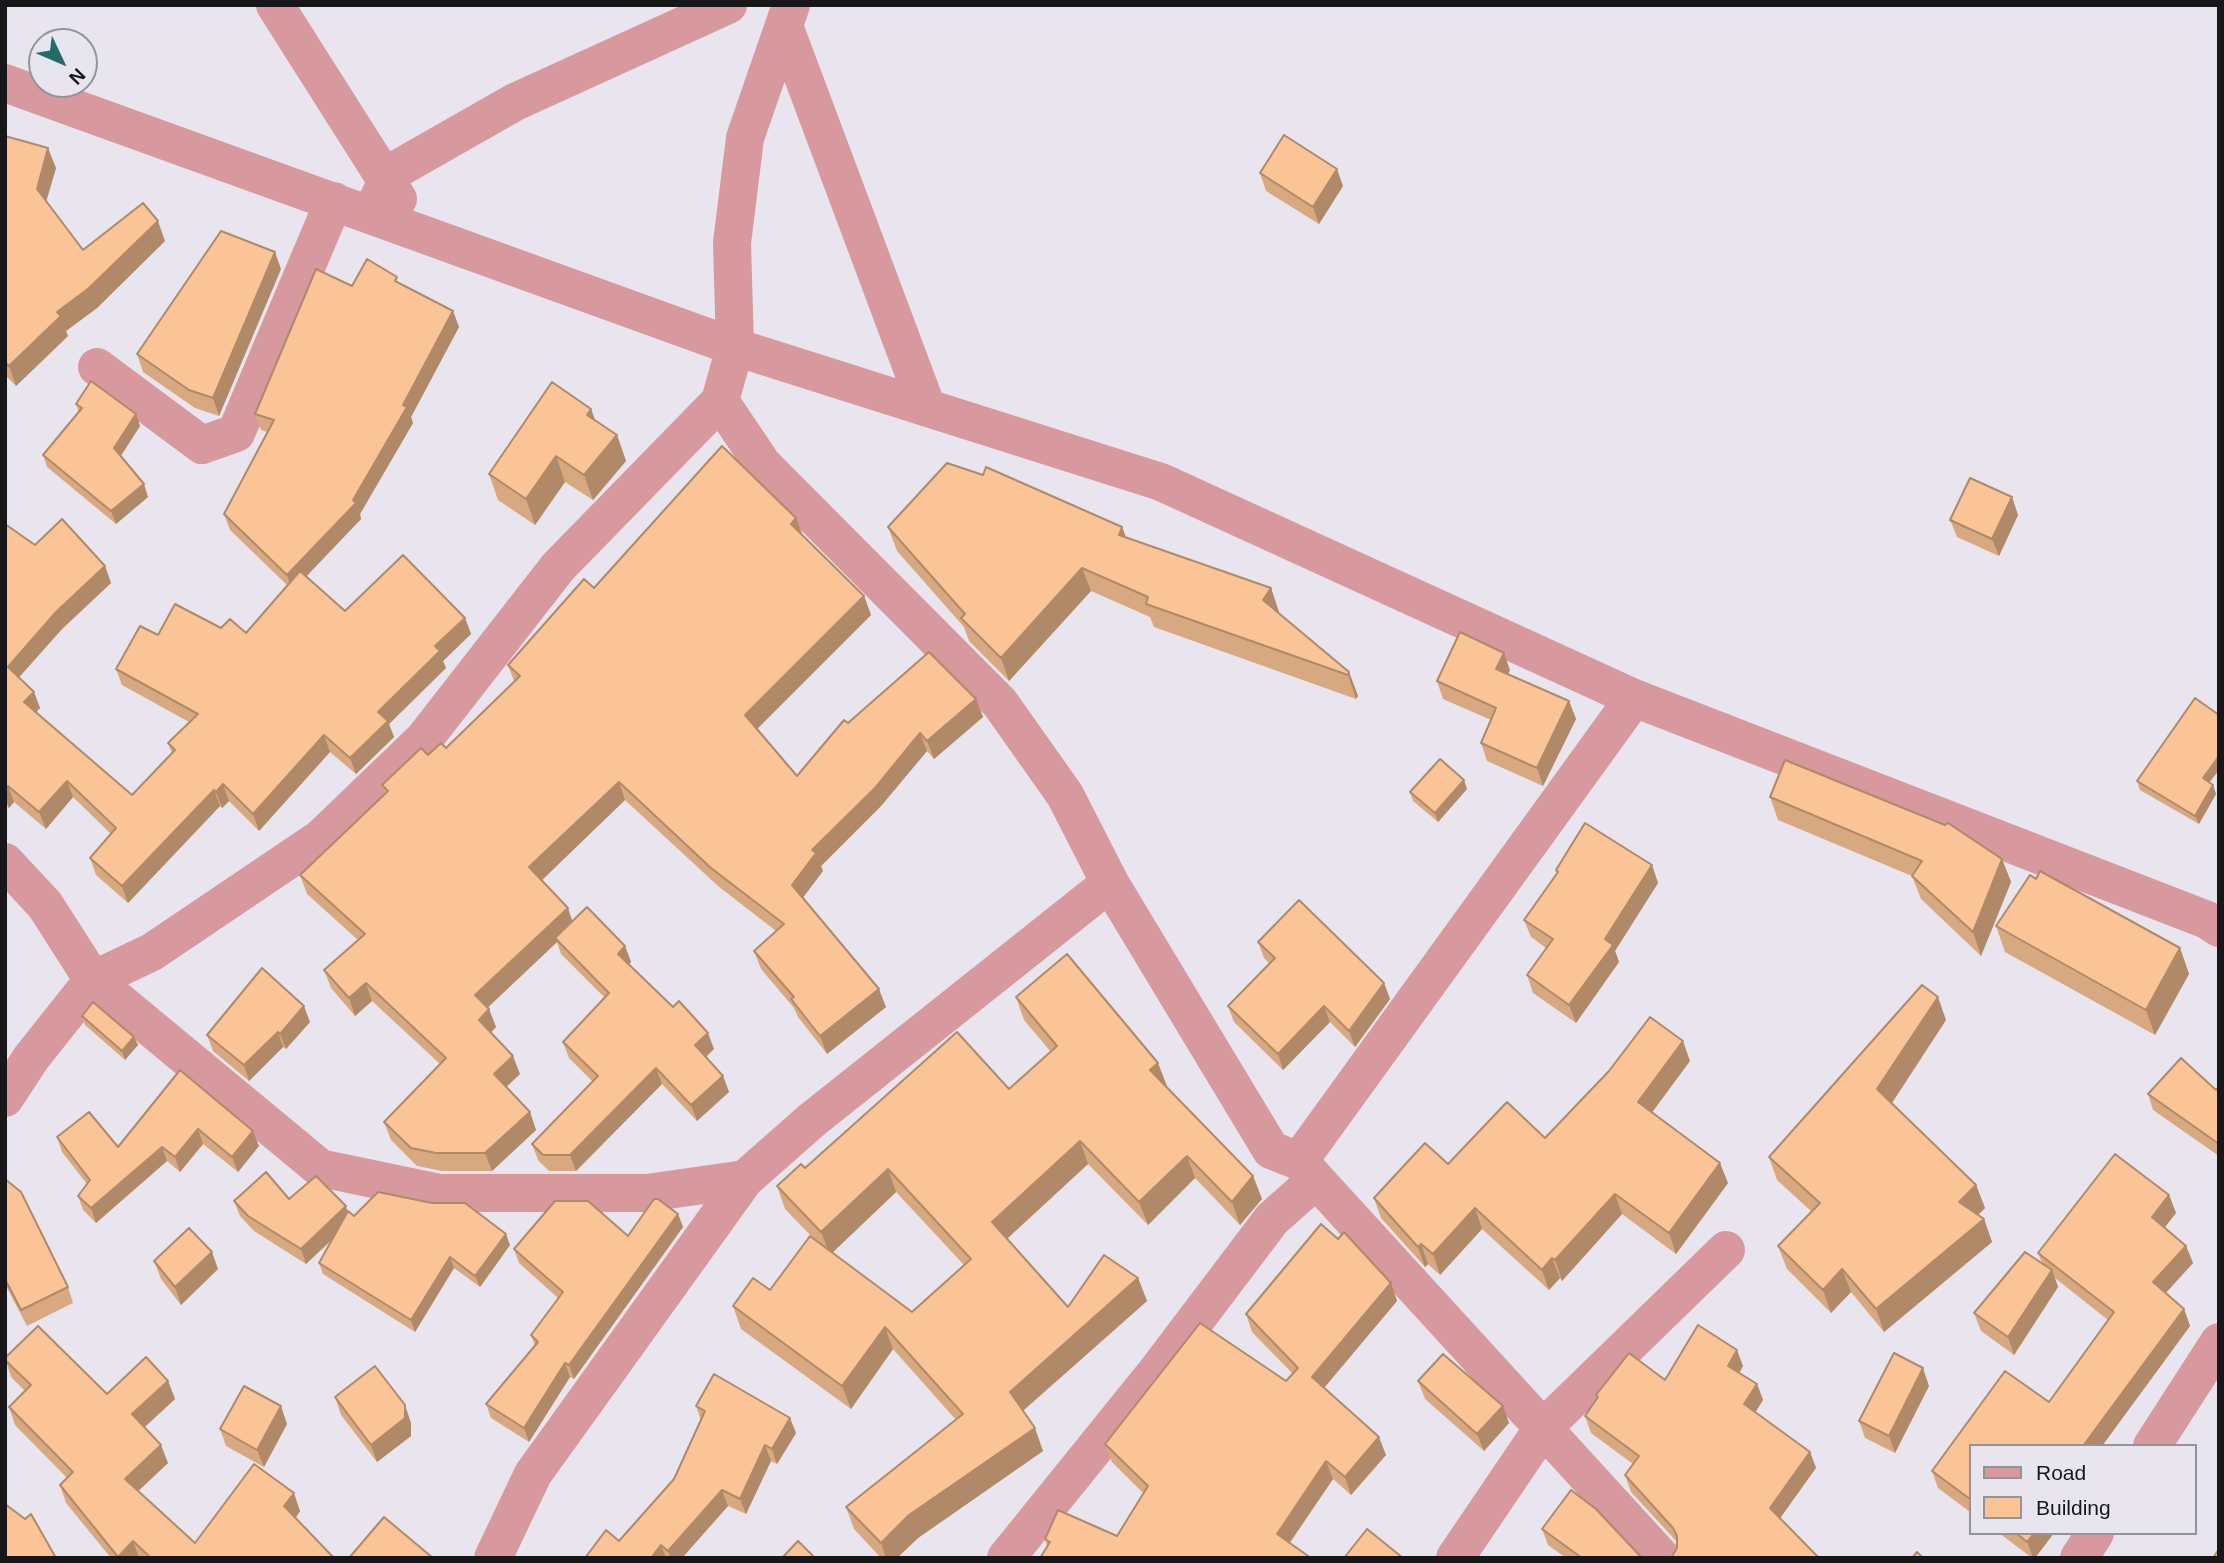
<!DOCTYPE html>
<style>
body{margin:0}
#map{position:relative;width:2224px;height:1563px;overflow:hidden;background:#e8e5ef;font-family:Helvetica,sans-serif}
canvas{display:block}
.frame{position:absolute;inset:0;border:7px solid #17171a;pointer-events:none}
.legend{position:absolute;left:1969px;top:1444px;width:228px;height:91px;box-sizing:border-box;background:#e8e5ef;border:2px solid #94939a;margin:0;padding:9px 12px;list-style:none;font-size:21px;color:#17171a}
.legend li{display:flex;align-items:center;gap:14px;height:35px}
.legend b{width:35px;border:2px solid #94939a}
.north{position:absolute;left:28px;top:28px;width:70px;height:70px;box-sizing:border-box;background:#e8e5ef;border:2px solid #94939a;border-radius:50%;rotate:134deg;font-size:19px;font-weight:700;line-height:28px;text-align:center;color:#17171a}
.north::after{content:'';display:block;margin:auto;width:24px;height:32px;background:#206c6a;clip-path:polygon(50% 0,100% 100%,50% 72%,0 100%)}
</style>
<div id="map">
<canvas width="2224" height="1563"></canvas>
<div class="frame"></div>
<ul class="legend">
<li><b style="height:9px;background:#d8999e"></b>Road</li>
<li><b style="height:19px;background:#fbc496"></b>Building</li>
</ul>
<div class="north">N</div>
</div>
<script>
const g = document.querySelector('canvas').getContext('2d');
g.lineJoin = 'round';
const toPath = rows => new Path2D(rows.map(r => 'M' + r).join(''));
function trace(path, color, width, dash) { g.strokeStyle = color; g.lineWidth = width; g.lineCap = dash ? 'butt' : 'round'; g.setLineDash(dash || []); g.stroke(path); }
function fillPath(path, color) { g.fillStyle = color; g.fill(path, 'evenodd'); }
trace(toPath([
 [275,5,398,199],
 [784,26,927,408],
 [5,83,735,347,1161,482,1634,698,2207,920,2219,928],
 [370,215,392,172,515,102,728,5],
 [97,367,202,445,236,433,334,201],
 [720,401,763,465,1000,703,1065,795,1110,883,1271,1150,1299,1161,1662,1558],
 [5,862,45,905,93,980,320,1168,440,1193,647,1193,745,1179],
 [5,1098,31,1058,93,980,152,952,321,838,424,739,558,567,720,401,735,347,732,243,745,138,791,5],
 [1299,1161,1634,698],
 [2152,1446,2219,1342],
 [493,1558,533,1474,745,1179,812,1120,1110,883],
 [1006,1558,1157,1371,1272,1219,1316,1180],
 [1455,1558,1543,1428,1726,1250],
 [2079,1558,2095,1533]
]), '#d8999e', 38);
fillPath(toPath([
 [5,136,56,168,46,201,83,250,165,241,97,308,66,331,68,336,16,386,5,375],
 [1260,173,1343,186,1319,224,1266,191],
 [281,269,219,416,195,408,143,372,137,354],
 [400,284,453,311,459,327,411,417,413,423,360,514,361,519,306,577,345,611,465,618,471,634,443,661,446,668,389,724,394,737,356,774,330,752,259,831,229,801,222,808,220,806,128,903,96,875,90,858,111,834,73,797,46,829,14,802,9,808,5,803,5,524,35,545,105,566,111,583,62,629,19,677,34,692,40,708,36,712,132,795,172,753,168,743,189,722,122,685,116,669,158,635,221,628,246,633,287,585,230,530,224,514,267,432,261,430,255,414,352,286],
 [76,404,136,414,140,426,121,456,148,497,116,524,47,467,43,455,79,413],
 [591,409,595,421,617,435,626,461,593,500,565,482,535,525,498,500,489,474],
 [2012,497,2018,515,1999,556,1957,537,1950,520],
 [888,527,1122,527,1126,538,1271,588,1279,613,1349,672,1358,696,1356,699,1154,627,1150,617,1091,591,1009,681,969,641,964,627,897,551],
 [803,535,864,596,871,615,757,729,797,776,848,723,976,699,983,717,934,759,927,751,881,806,821,866,823,871,803,897,886,1007,827,1054,798,1017,794,1008,761,969,754,951,776,931,718,886,625,800,541,880,572,921,625,946,631,962,629,964,714,1049,706,1057,723,1076,729,1092,697,1121,662,1084,576,1171,549,1171,538,1160,532,1144,593,1082,569,1058,563,1042,605,998,561,954,557,942,488,1007,496,1027,491,1032,520,1074,506,1087,530,1112,536,1130,492,1171,442,1171,417,1166,391,1140,384,1122,440,1064,372,1001,355,1016,331,988,324,970,358,940,307,894,300,875,385,794,382,785,428,755,446,748,514,681,508,665,594,588],
 [1510,670,1508,674,1569,701,1576,719,1543,786,1487,761,1481,743,1491,720,1443,699,1437,681],
 [2137,781,2209,782,2213,785,2216,794,2199,824,2140,790],
 [1467,789,1438,822,1413,801,1410,792],
 [1770,797,2002,859,2011,882,1981,956,1921,899,1912,876,1778,820],
 [1652,865,1658,883,1615,951,1619,962,1576,1023,1533,993,1527,975,1546,948,1531,937,1524,920,1557,873,1556,870],
 [2036,879,2180,948,2189,974,2155,1035,2005,952,1996,926],
 [1258,942,1384,983,1390,999,1355,1047,1330,1022,1283,1070,1234,1022,1228,1006,1269,963,1264,958],
 [1016,997,1167,1086,1166,1086,1253,1176,1262,1199,1240,1225,1195,1178,1148,1225,1088,1164,1007,1239,1068,1307,1138,1278,1147,1301,1023,1411,1043,1451,918,1538,897,1558,881,1558,854,1529,846,1507,956,1420,893,1349,851,1409,741,1329,733,1306,770,1290,814,1239,785,1209,777,1186,805,1168,1009,1089,1051,1052,1024,1020],
 [896,1192,964,1265,912,1312,832,1253],
 [82,1016,134,1037,138,1045,125,1060,85,1025],
 [1946,1020,1892,1103,1976,1185,1985,1208,1978,1215,1984,1219,1992,1242,1884,1332,1851,1292,1831,1313,1787,1269,1778,1246,1812,1212,1777,1180,1769,1157],
 [310,1022,286,1049,283,1047,249,1081,213,1051,207,1035],
 [1690,1061,1652,1112,1728,1183,1676,1254,1622,1214,1562,1281,1560,1278,1549,1290,1482,1229,1440,1275,1428,1264,1425,1267,1381,1218,1374,1198,1448,1164,1545,1138],
 [180,1070,259,1146,238,1172,203,1144,180,1172,167,1161,96,1223,83,1210,78,1196,87,1184,62,1152,57,1137,118,1147],
 [2219,1086,2219,1156,2153,1110,2148,1094,2216,1090],
 [2115,1154,2169,1195,2176,1213,2164,1227,2186,1246,2193,1263,2166,1293,2184,1309,2190,1326,2102,1446,1970,1446,1970,1512,1938,1488,1932,1471,2005,1371,2049,1402,2108,1320,2055,1278,2058,1287,2014,1355,1981,1331,1974,1313,2025,1252,2042,1263,2038,1253],
 [5,1179,68,1287,73,1303,27,1326,5,1284],
 [289,1199,348,1211,354,1216,510,1245,480,1287,454,1268,415,1332,323,1274,319,1263,331,1241,306,1264,254,1231,240,1216,234,1201],
 [678,1214,683,1227,574,1379,570,1377,529,1442,491,1418,486,1404,535,1346,531,1335,558,1298,519,1263,514,1249,628,1236],
 [154,1261,218,1269,181,1305,161,1279],
 [1391,1283,1397,1301,1324,1388,1386,1455,1351,1495,1333,1479,1290,1543,1047,1546,1045,1539,1117,1536,1144,1494,1112,1462,1105,1444,1286,1381,1293,1374,1252,1332,1246,1314],
 [5,1358,107,1394,168,1381,175,1399,145,1427,168,1463,138,1491,195,1543,300,1511,296,1518,334,1558,111,1558,66,1503,60,1485,67,1478,15,1425,9,1407,25,1391,11,1377],
 [1743,1366,1739,1373,1757,1384,1763,1400,1755,1412,1810,1452,1816,1468,1677,1548,1677,1542,1631,1492,1625,1475,1633,1464,1591,1433,1585,1416,1597,1399,1596,1395],
 [1418,1381,1509,1423,1484,1451,1425,1399],
 [1929,1386,1895,1453,1865,1438,1859,1421],
 [335,1397,411,1423,411,1436,377,1462,341,1415],
 [696,1406,796,1433,777,1464,771,1461,746,1514,728,1506,682,1558,585,1558,619,1541,674,1479,701,1420],
 [287,1424,264,1467,226,1446,220,1429],
 [1542,1529,1642,1558,1566,1558,1548,1545],
 [1999,1533,2054,1533,2035,1558,2032,1558]
]), '#d8a981');
fillPath(toPath([
 [48,148,56,168,44,209,37,189],
 [1337,169,1343,186,1319,224,1313,207],
 [158,221,165,241,97,308,66,331,68,336,16,386,9,366,57,312],
 [275,252,281,269,219,416,213,398],
 [453,311,459,327,411,417,413,423,360,514,361,519,292,591,287,575,353,500],
 [591,409,600,434,587,415],
 [136,414,140,426,118,460,114,448],
 [617,435,626,461,593,500,584,475],
 [556,456,565,482,535,525,526,499],
 [144,484,148,497,116,524,111,511],
 [2012,497,2018,515,1999,556,1992,539],
 [796,518,803,536,791,524],
 [1122,527,1131,550,1119,535],
 [105,566,111,583,62,629,14,683,8,667,56,612],
 [1082,568,1091,591,1009,681,1001,658],
 [1271,588,1279,612,1272,623,1263,600],
 [864,596,871,615,752,734,745,715],
 [465,618,471,634,443,661,446,668,389,724,394,737,356,774,350,758,378,712,435,646],
 [1504,653,1510,670,1502,686,1496,669],
 [1349,672,1358,696,1356,699,1348,675],
 [34,692,40,708,30,719,24,702],
 [976,699,983,717,934,759,927,741],
 [1569,701,1576,719,1543,786,1537,768],
 [920,733,927,751,881,806,821,866,823,871,799,903,792,885,812,850],
 [324,735,330,752,259,831,253,814],
 [2219,756,2219,770,2206,787,2203,778],
 [1464,780,1467,789,1438,822,1435,813],
 [67,781,73,797,46,829,39,812],
 [619,782,625,800,536,886,529,867],
 [223,784,229,801,222,808,216,792],
 [2213,785,2216,794,2199,824,2195,816],
 [8,786,14,802,9,808,5,796,5,789],
 [214,790,220,806,128,903,122,886],
 [2002,859,2011,882,1981,956,1973,932],
 [1652,865,1658,883,1615,951,1619,962,1576,1023,1569,1005,1605,939],
 [568,908,574,926,555,938,557,942,481,1014,475,995],
 [625,946,631,962,623,970,618,954],
 [2180,948,2189,974,2155,1035,2146,1010],
 [366,983,372,1001,355,1016,349,998],
 [1384,983,1390,999,1355,1047,1349,1031],
 [879,989,886,1007,827,1054,820,1036],
 [1938,997,1946,1020,1886,1112,1877,1089],
 [304,1006,310,1022,286,1049,280,1034],
 [1324,1006,1330,1022,1283,1070,1278,1054],
 [489,1009,496,1027,486,1038,479,1020],
 [278,1032,283,1047,249,1081,244,1065],
 [708,1033,714,1049,701,1061,695,1045],
 [134,1037,138,1045,125,1060,122,1051],
 [1683,1041,1690,1061,1645,1122,1638,1102],
 [513,1056,520,1074,501,1092,494,1074],
 [1158,1063,1167,1086,1158,1093,1150,1070],
 [656,1068,662,1084,576,1171,570,1155],
 [723,1076,729,1092,697,1121,691,1105],
 [530,1112,536,1130,492,1171,485,1153],
 [198,1129,203,1144,180,1172,175,1157],
 [253,1131,259,1146,238,1172,232,1157],
 [1080,1141,1088,1164,1000,1245,992,1222],
 [162,1147,167,1161,96,1223,91,1208],
 [1187,1156,1195,1178,1148,1225,1139,1202],
 [1720,1163,1728,1183,1676,1254,1669,1233],
 [888,1169,896,1192,830,1255,821,1232],
 [1253,1176,1262,1199,1240,1225,1232,1202],
 [1976,1185,1985,1208,1968,1225,1959,1202],
 [1615,1194,1622,1214,1562,1281,1555,1260],
 [2169,1195,2176,1213,2159,1235,2152,1217],
 [346,1206,351,1221,306,1264,301,1249],
 [1475,1208,1482,1229,1440,1275,1433,1254],
 [678,1214,683,1227,574,1379,569,1365],
 [1984,1219,1992,1242,1884,1332,1876,1309],
 [506,1234,510,1245,480,1287,475,1276],
 [1421,1244,1428,1264,1425,1267,1418,1247],
 [2186,1246,2193,1263,2160,1299,2153,1282],
 [212,1252,218,1269,181,1305,175,1287],
 [450,1257,454,1268,415,1332,411,1320],
 [1552,1258,1560,1278,1549,1290,1542,1270],
 [1842,1269,1851,1292,1831,1313,1823,1290],
 [2052,1270,2058,1287,2014,1355,2008,1337],
 [1138,1278,1147,1301,1018,1415,1010,1392],
 [1391,1283,1397,1301,1318,1395,1312,1377],
 [2184,1309,2190,1326,2102,1446,2083,1446],
 [885,1327,893,1349,851,1409,842,1386],
 [1737,1350,1743,1366,1734,1382,1728,1366],
 [565,1363,570,1377,529,1442,524,1428],
 [1923,1368,1929,1386,1895,1453,1889,1436],
 [168,1381,175,1399,139,1432,132,1414],
 [1757,1384,1763,1400,1750,1421,1744,1404],
 [405,1405,411,1423,411,1436,377,1462,371,1445],
 [281,1406,287,1424,264,1467,257,1450],
 [1503,1406,1509,1423,1484,1451,1477,1434],
 [790,1418,796,1433,777,1464,772,1449],
 [1035,1428,1043,1451,918,1538,897,1558,886,1558,881,1543,909,1515],
 [1379,1437,1386,1455,1351,1495,1345,1477],
 [161,1445,168,1463,132,1497,125,1479],
 [765,1445,771,1461,746,1514,740,1499],
 [1810,1452,1816,1468,1776,1524,1770,1508],
 [1326,1461,1333,1479,1283,1552,1277,1534],
 [722,1490,728,1506,682,1558,671,1558,668,1551],
 [294,1493,300,1511,291,1524,284,1506],
 [2034,1533,2054,1533,2035,1558,2033,1558,2027,1542],
 [133,1541,139,1558,119,1558,118,1557],
 [661,1545,666,1558,651,1558]
]), '#b08969');
const building = toPath([
 [1284,135,1337,169,1313,207,1260,173,1284,135],
 [5,136,48,148,37,189,83,250,143,203,158,221,89,288,57,312,61,316,9,366,5,362,5,136],
 [221,231,275,252,213,398,189,390,137,354,221,231],
 [367,259,397,277,395,281,453,311,403,405,407,407,353,500,356,503,287,575,224,514,274,420,255,414,316,269,352,286,367,259],
 [91,381,136,414,114,448,144,484,111,511,43,455,82,408,76,404,91,381],
 [552,382,591,409,587,415,617,435,584,475,556,456,526,499,489,474,552,382],
 [722,446,796,518,791,524,864,596,745,715,797,776,844,720,848,723,929,652,976,699,927,741,920,733,875,788,812,850,816,853,792,885,879,989,820,1036,791,999,794,997,754,951,784,924,711,868,619,782,529,867,568,908,475,995,489,1009,479,1020,513,1056,494,1074,530,1112,485,1153,436,1153,411,1148,384,1122,446,1058,366,983,349,998,324,970,365,934,300,875,388,791,382,785,421,748,428,755,441,743,446,748,520,676,508,665,584,579,594,588,722,446],
 [947,463,983,475,986,467,1122,527,1119,535,1271,588,1263,600,1349,672,1348,675,1146,604,1148,597,1082,568,1001,658,961,618,965,614,888,527,947,463],
 [1970,478,2012,497,1992,539,1950,520,1970,478],
 [62,519,105,566,56,612,8,667,34,692,24,702,132,795,175,750,168,743,198,714,116,669,140,626,158,635,175,604,221,628,230,619,246,633,300,571,345,611,403,555,465,618,435,646,440,651,378,712,388,721,350,758,324,735,253,814,223,784,216,792,214,790,122,886,90,858,116,828,67,781,39,812,8,786,5,789,5,524,35,545,62,519],
 [1460,632,1504,653,1496,669,1569,701,1537,768,1481,743,1496,708,1437,681,1460,632],
 [2195,698,2219,715,2219,756,2203,778,2213,785,2195,816,2137,781,2195,698],
 [1440,759,1464,780,1435,813,1410,792,1440,759],
 [1785,760,1945,825,1948,823,2002,859,1973,932,1912,876,1922,861,1770,797,1785,760],
 [1585,823,1652,865,1605,939,1613,945,1569,1005,1527,975,1553,939,1524,920,1558,872,1556,870,1585,823],
 [2040,871,2180,948,2146,1010,1996,926,2030,875,2036,879,2040,871],
 [1299,900,1384,983,1349,1031,1324,1006,1278,1054,1228,1006,1275,958,1258,942,1299,900],
 [587,907,625,946,618,954,673,1007,679,1001,708,1033,695,1045,723,1076,691,1105,656,1068,570,1155,543,1155,532,1144,598,1076,563,1042,609,993,555,938,587,907],
 [1067,954,1158,1063,1150,1070,1253,1176,1232,1202,1187,1156,1139,1202,1080,1141,992,1222,1068,1307,1104,1255,1138,1278,1010,1392,1035,1428,909,1515,881,1543,846,1507,963,1414,885,1327,842,1386,733,1306,753,1278,770,1290,810,1236,912,1312,971,1259,888,1169,821,1232,777,1186,801,1164,805,1168,957,1032,1009,1089,1057,1046,1016,997,1067,954],
 [262,968,304,1006,280,1034,278,1032,244,1065,207,1035,262,968],
 [1922,985,1938,997,1877,1089,1976,1185,1959,1202,1984,1219,1876,1309,1842,1269,1823,1290,1778,1246,1820,1203,1769,1157,1922,985],
 [93,1002,134,1037,122,1051,82,1016,93,1002],
 [1650,1017,1683,1041,1638,1102,1720,1163,1669,1233,1615,1194,1555,1260,1552,1258,1542,1270,1475,1208,1433,1254,1421,1244,1418,1247,1374,1198,1425,1143,1448,1164,1507,1102,1545,1138,1609,1071,1650,1017],
 [2181,1058,2216,1090,2219,1086,2219,1144,2148,1094,2181,1058],
 [180,1070,253,1131,232,1157,198,1129,175,1157,162,1147,91,1208,78,1196,90,1180,57,1137,89,1112,118,1147,180,1070],
 [2115,1154,2169,1195,2152,1217,2186,1246,2153,1282,2184,1309,2083,1446,1970,1446,1970,1499,1932,1471,2005,1371,2049,1402,2114,1312,2038,1253,2115,1154],
 [266,1172,289,1199,316,1176,346,1206,301,1249,248,1216,234,1201,266,1172],
 [5,1179,21,1192,68,1287,21,1310,5,1279,5,1179],
 [378,1192,432,1203,465,1203,506,1234,475,1276,450,1257,411,1320,319,1263,348,1211,354,1216,378,1192],
 [654,1199,658,1199,678,1214,569,1365,565,1363,524,1428,486,1404,538,1342,531,1335,563,1292,514,1249,555,1201,588,1201,628,1236,654,1199],
 [1321,1224,1338,1239,1344,1232,1391,1283,1312,1377,1379,1437,1345,1477,1326,1461,1277,1534,1311,1558,1040,1558,1050,1542,1045,1539,1058,1510,1117,1536,1148,1486,1105,1444,1200,1323,1286,1381,1298,1368,1246,1314,1321,1224],
 [189,1228,212,1252,175,1287,154,1261,189,1228],
 [2025,1252,2052,1270,2008,1337,1974,1313,2025,1252],
 [1698,1325,1737,1350,1728,1366,1757,1384,1744,1404,1810,1452,1770,1508,1819,1558,1671,1558,1677,1548,1677,1536,1673,1528,1625,1475,1639,1456,1585,1416,1598,1397,1596,1395,1629,1353,1665,1380,1698,1325],
 [38,1326,107,1394,146,1357,168,1381,132,1414,161,1445,125,1479,195,1543,254,1464,294,1493,284,1506,334,1558,151,1558,133,1541,118,1557,60,1485,73,1472,9,1407,31,1385,5,1360,5,1358,38,1326],
 [1894,1353,1923,1368,1889,1436,1859,1421,1894,1353],
 [1443,1354,1503,1406,1477,1434,1418,1381,1443,1354],
 [375,1366,405,1405,405,1418,371,1445,335,1397,375,1366],
 [714,1374,790,1418,772,1449,765,1445,740,1499,722,1490,668,1551,661,1545,651,1558,585,1558,606,1530,619,1541,674,1479,705,1411,696,1406,714,1374],
 [244,1386,281,1406,257,1450,220,1429,244,1386],
 [1571,1490,1596,1509,1642,1558,1582,1558,1542,1529,1571,1490],
 [5,1504,25,1519,31,1514,56,1558,5,1558,5,1504],
 [384,1517,433,1558,349,1558,384,1517],
 [1367,1529,1403,1558,1344,1558,1367,1529],
 [2016,1533,2034,1533,2027,1542,2016,1533],
 [798,1541,815,1558,782,1558,798,1541],
 [2219,1549,2219,1558,2213,1558,2219,1549],
 [1917,1552,1923,1558,1912,1558,1917,1552]
]);
fillPath(building, '#fbc496');
trace(building, '#b08969', 2);
</script>
